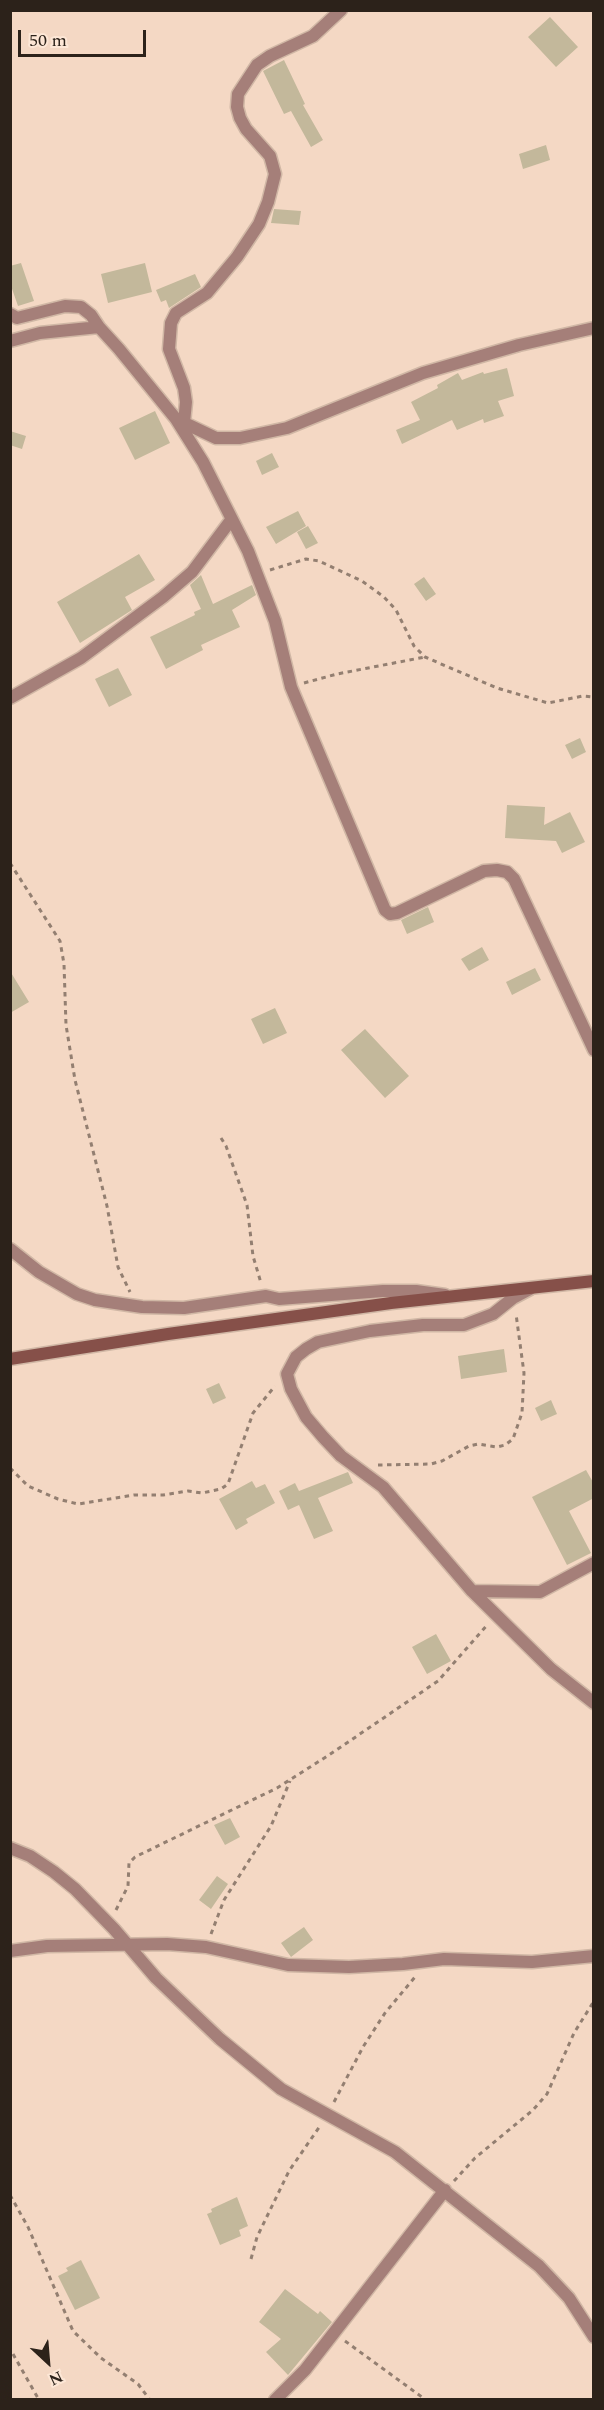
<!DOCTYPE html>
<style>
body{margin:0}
#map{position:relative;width:604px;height:2410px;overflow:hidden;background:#f4d8c4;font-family:Spectral,serif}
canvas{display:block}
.frame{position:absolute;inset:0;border:12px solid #2c221a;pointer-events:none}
.north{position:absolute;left:18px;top:2332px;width:60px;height:60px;-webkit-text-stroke:4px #fde7d6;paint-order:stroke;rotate:154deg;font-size:16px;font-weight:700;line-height:24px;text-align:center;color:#2c221a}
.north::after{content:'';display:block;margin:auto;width:21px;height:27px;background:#2c221a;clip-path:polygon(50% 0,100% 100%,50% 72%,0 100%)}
.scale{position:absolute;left:18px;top:30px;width:128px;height:27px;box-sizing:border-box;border:3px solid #2c221a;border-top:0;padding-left:8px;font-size:18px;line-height:21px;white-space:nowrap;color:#2c221a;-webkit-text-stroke:4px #fde7d6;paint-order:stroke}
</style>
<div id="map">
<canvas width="604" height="2410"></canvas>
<div class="frame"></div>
<div class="north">N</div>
<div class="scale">50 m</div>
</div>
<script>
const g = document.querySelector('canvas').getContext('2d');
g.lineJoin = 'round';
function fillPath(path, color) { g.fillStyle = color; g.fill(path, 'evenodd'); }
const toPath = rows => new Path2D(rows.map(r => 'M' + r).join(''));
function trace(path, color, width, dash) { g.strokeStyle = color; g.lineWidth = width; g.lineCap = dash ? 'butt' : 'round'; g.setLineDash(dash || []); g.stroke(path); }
fillPath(toPath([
 [550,17,578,47,556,67,528,37],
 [284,60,305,104,303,105,323,140,311,147,291,111,284,114,263,71],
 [546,145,550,160,523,169,519,154],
 [274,209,301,211,299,225,271,223],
 [21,263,34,301,18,306,10,283,10,266],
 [145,263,152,292,108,303,101,274],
 [195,274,201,287,169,308,166,300,161,302,156,290],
 [507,368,514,396,498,401,504,416,484,423,483,419,457,430,452,420,402,444,396,430,420,420,411,402,438,388,437,385,458,373,462,380,483,372,484,374],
 [155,411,170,443,135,460,119,428],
 [10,431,26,436,22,449,10,445],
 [272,453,279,467,262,475,256,461],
 [298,511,306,526,276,544,266,527],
 [308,526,318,543,306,549,297,532],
 [139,554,155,580,125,597,132,610,80,643,57,602],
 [201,575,213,604,252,585,256,595,232,610,240,627,201,645,203,650,166,669,150,637,195,615,194,612,201,609,190,585],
 [424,577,436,594,426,601,414,584],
 [118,668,132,695,109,707,95,679],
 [580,738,586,752,572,759,565,745],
 [507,805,545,807,544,825,570,812,585,842,562,853,556,841,505,838],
 [428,907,434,922,407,934,401,920],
 [482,947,489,960,469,971,461,959],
 [535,968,541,980,512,995,506,982],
 [10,971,29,1002,10,1013],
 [275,1008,287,1033,263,1044,251,1019],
 [365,1029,409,1076,385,1098,341,1050],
 [504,1349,507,1372,461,1379,458,1356],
 [219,1383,226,1398,213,1404,206,1389],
 [551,1400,557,1414,541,1421,535,1408],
 [586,1470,594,1484,594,1498,569,1511,591,1553,567,1565,532,1497],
 [348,1472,353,1483,318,1498,333,1531,314,1539,299,1505,288,1510,279,1491,295,1483,299,1491],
 [252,1481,256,1488,265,1484,275,1503,246,1519,248,1523,236,1530,219,1499],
 [436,1634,451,1661,427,1674,412,1647],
 [230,1818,240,1837,225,1845,214,1825],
 [217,1876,228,1884,211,1909,199,1900],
 [304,1927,313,1940,291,1957,281,1943],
 [237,2197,248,2226,239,2230,241,2236,220,2245,207,2214,212,2212,211,2209],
 [81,2260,100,2298,75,2310,58,2276,68,2271,66,2268],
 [285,2289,318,2314,320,2311,332,2322,288,2375,266,2352,281,2339,259,2322]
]), '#c3b89b');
const street = toPath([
 [10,314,17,318,65,306,81,307,91,315,99,327],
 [10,341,40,333,99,327,119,349,176,419,216,438,240,438,287,428,423,373,519,345,594,328],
 [176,419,203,462,248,551,275,621,291,687,385,910,390,914,397,913,484,871,497,870,507,872,514,879,594,1050],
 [184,423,186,402,184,388,169,349,171,323,176,313,207,293,237,257,259,224,268,202,275,174,270,156,246,129,240,118,237,107,238,94,257,65,270,56,313,36,341,10],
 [10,698,81,658,163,597,192,572,231,520],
 [10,1249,39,1272,77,1294,95,1300,142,1307,184,1308,266,1296,279,1299,383,1291,416,1291,445,1295],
 [530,1289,513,1298,493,1314,464,1325,423,1325,370,1331,318,1342,306,1349,296,1357,287,1374,291,1389,306,1417,323,1437,341,1456,383,1487,472,1591,551,1669,594,1703],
 [472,1591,540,1592,594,1563],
 [10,1848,30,1856,54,1872,75,1889,114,1929,156,1978,220,2039,281,2089,395,2152,539,2266,569,2298,594,2337],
 [10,1951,47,1946,167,1944,206,1947,288,1965,349,1967,403,1964,444,1959,532,1962,594,1956],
 [275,2400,305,2370,445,2190]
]);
const secondary = toPath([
 [10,1359,168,1334,391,1303,594,1281]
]);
trace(street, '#d0b7a5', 15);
trace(secondary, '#d0b7a5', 15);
trace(toPath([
 [270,570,306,559,319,561,362,581,384,597,396,610,414,646,425,657,497,688,548,703,583,696,594,697],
 [304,683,337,674,425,657],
 [10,863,60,941,64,964,66,1025,75,1080,107,1206,118,1267,130,1292],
 [221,1138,226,1146,247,1205,253,1256,261,1283],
 [378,1465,431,1464,442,1461,469,1446,478,1444,497,1447,505,1445,513,1439,522,1413,524,1373,516,1314],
 [10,1468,28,1486,58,1499,78,1504,134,1495,163,1495,188,1491,202,1493,221,1489,228,1484,253,1413,275,1386],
 [116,1910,128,1886,129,1863,135,1857,277,1788,329,1755,438,1681,488,1624],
 [211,1934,224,1900,271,1826,290,1781],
 [334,2102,363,2047,385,2013,415,1977],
 [454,2181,475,2158,533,2110,547,2094,574,2033,594,2001],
 [10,2195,28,2227,73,2331,101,2358,138,2384,150,2400],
 [251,2259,257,2237,289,2171,320,2126],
 [345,2341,426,2400],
 [13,2354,39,2400]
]), '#937f71', 3, [4.5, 4.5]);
trace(street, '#a57f79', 12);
trace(secondary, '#865049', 12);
</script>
